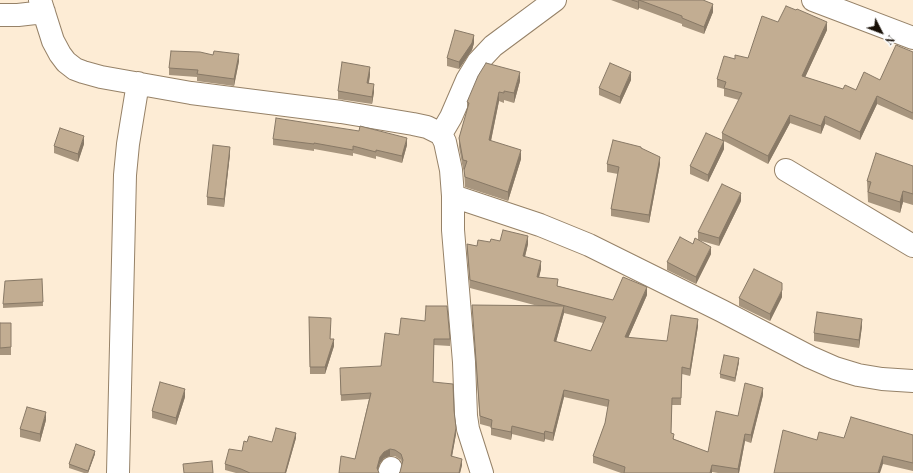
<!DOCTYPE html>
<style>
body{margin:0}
#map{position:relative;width:913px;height:473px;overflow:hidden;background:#fdecd5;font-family:"Playfair Display",serif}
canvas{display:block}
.north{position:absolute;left:861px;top:12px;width:40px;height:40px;-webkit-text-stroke:3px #fcfcfc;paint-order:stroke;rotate:132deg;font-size:11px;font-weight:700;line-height:16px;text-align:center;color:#181007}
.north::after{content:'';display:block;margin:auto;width:14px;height:18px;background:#181007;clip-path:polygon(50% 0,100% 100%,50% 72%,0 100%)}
</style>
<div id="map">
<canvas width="913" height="473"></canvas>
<div class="north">N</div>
</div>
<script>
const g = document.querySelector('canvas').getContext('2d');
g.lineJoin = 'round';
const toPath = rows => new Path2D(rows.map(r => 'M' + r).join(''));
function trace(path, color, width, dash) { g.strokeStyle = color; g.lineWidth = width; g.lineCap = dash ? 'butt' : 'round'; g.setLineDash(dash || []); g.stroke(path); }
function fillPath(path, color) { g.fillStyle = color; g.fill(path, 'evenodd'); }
const minor = toPath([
 [40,0,53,41,60,54,66,62,75,69,83,72,101,77,191,93,341,112,413,124,427,127,441,134,445,142,451,170,453,196,453,230,464,362,466,416,468,429,482,473],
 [813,0,913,38],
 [0,15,18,15,44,12],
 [441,134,451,117,467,80,478,62,493,46,555,0],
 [786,170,913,246],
 [453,196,540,225,589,245,722,311,810,357,835,368,858,375,882,379,913,381],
 [118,473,125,175,128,144,138,83],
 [389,473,391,468]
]);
trace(minor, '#968268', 24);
trace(minor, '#fff', 22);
fillPath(toPath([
 [611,0,703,0,713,12,704,34,682,26,682,24,639,8,638,10],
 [778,22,827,30,805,77,843,89,856,90,880,80,913,52,913,120,877,104,860,140,825,124,821,134,790,123,768,164,724,141,724,149,708,182,690,174,690,166,722,140,722,133,739,100,724,96,724,89,717,87,717,79,735,59,748,58],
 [474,43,472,50,459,69,447,66,447,58],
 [213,55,239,61,234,86,197,81,197,77,169,75,169,68],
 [370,75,369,83,374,92,372,104,338,99,338,91],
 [631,80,620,104,599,95,599,88],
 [520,81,514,103,504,100,504,103,499,101,491,141,521,159,508,201,465,187,464,170,463,169,459,147,459,138,467,111,467,102],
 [273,139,407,145,402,163,376,156,376,159,353,153,353,156,314,149,314,151,273,145],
 [84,144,78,162,54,153,54,146],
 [641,148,660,164,649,223,611,216,611,209,618,174,607,172,607,164],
 [230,154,224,207,207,205,207,197],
 [913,166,913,205,903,202,900,213,868,202,867,181],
 [741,201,719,246,698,240,698,232],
 [500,241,528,244,525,257,541,269,539,277,558,286,613,300,647,295,628,338,667,341,698,326,690,376,682,374,681,405,672,405,671,433,674,439,708,452,738,416,763,395,751,443,745,441,739,473,718,473,712,472,712,473,621,473,593,463,593,456,605,423,608,407,564,397,553,441,545,439,544,442,512,434,511,440,491,435,491,427,480,424,472,305,538,306,470,288,467,252,467,244,477,246,490,242],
 [564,313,603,323,591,351,556,342],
 [711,254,696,284,667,270,667,262],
 [42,279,43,306,3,308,3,304],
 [782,297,770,321,739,306,739,298],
 [309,317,331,325,330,339,334,346,325,374,310,374],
 [0,323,11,323,11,355,0,355],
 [862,326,859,348,814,341,814,333],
 [399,335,450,339,450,346,434,345,433,382,454,410,456,434,452,456,462,465,460,473,399,473,400,472,402,464,401,460,395,456,390,456,384,458,380,463,378,470,355,459,369,399,341,401,340,375,381,366],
 [739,362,735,382,720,378,720,374],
 [185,397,176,425,152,418,152,411],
 [46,420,40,442,20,437,20,429],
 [913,435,913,471,883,464,817,440,844,438],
 [296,438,286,473,236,473,225,470,225,464,242,451,247,442,272,442],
 [95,454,88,473,84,473,69,468,69,464]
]), '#a7957e');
fillPath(toPath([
 [639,0,639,8,638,10,638,2],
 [713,4,713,12,704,34,704,27],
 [827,22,827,30,802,84,802,76],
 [474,35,474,43,472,50,459,69,459,62],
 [239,54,239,61,234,86,234,79],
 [370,67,370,75,367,91,367,83],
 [520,72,520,81,514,103,514,93],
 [631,72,631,80,620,104,620,97],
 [374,84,374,92,372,104,372,97],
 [499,92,499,101,489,150,489,140],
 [877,96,877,104,860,140,860,132],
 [790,115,790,123,768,164,768,156],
 [825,116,825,124,821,134,821,126],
 [84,136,84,144,78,162,78,154],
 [407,138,407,145,402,163,402,156],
 [724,141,724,149,708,182,708,175],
 [230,147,230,154,224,207,224,199],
 [521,150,521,159,508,201,508,192],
 [660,157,660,164,649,223,649,215],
 [903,191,903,202,900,213,900,202],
 [741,193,741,201,719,246,719,238],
 [528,236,528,244,523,264,523,256],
 [711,247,711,254,696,284,696,277],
 [541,261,541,269,537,285,537,277],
 [647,287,647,295,625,345,625,337],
 [782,290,782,297,770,321,770,314],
 [564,306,564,313,554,349,554,341],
 [698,319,698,326,690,376,690,369],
 [862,319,862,326,859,348,859,340],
 [334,339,334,346,325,374,325,367],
 [739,358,739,362,735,382,735,378],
 [763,388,763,395,751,443,751,435],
 [185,389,185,397,176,425,176,418],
 [564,390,564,397,553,441,553,433],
 [46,412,46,420,40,442,40,434],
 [512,426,512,434,511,440,511,432],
 [456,428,456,434,451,462,451,456],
 [545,431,545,439,544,442,544,434],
 [296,433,296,438,286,473,285,473],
 [745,434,745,441,739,473,738,473,738,469],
 [390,449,390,456,384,458,380,463,377,473,377,468,380,457,384,452],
 [95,451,95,454,88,473,88,471],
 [883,456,883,464,880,473,878,473],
 [462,459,462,465,460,473,459,473],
 [712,465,712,473,710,473]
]), '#887966');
const building = toPath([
 [632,0,703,0,713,4,704,27,682,18,682,16,639,0,638,2,632,0],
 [786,6,796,10,797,9,827,22,802,76,843,89,845,85,856,90,864,72,880,80,896,45,913,52,913,113,877,96,860,132,825,116,821,126,790,115,768,156,722,133,742,93,724,88,726,82,717,79,724,56,735,59,735,55,748,58,762,16,778,22,786,6],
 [455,30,474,35,472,43,459,62,447,58,455,30],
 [171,51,200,52,213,55,214,51,239,54,234,79,197,74,198,70,169,68,171,51],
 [342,62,370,67,367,83,374,84,372,97,338,91,342,62],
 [486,63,520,72,514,93,504,91,504,93,499,92,489,140,521,150,508,192,465,177,464,170,467,161,463,160,459,138,469,103,467,102,478,76,486,63],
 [610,63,631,72,620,97,599,88,610,63],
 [276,118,359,131,360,126,407,138,402,156,376,150,376,152,353,146,353,150,314,143,314,144,273,139,276,118],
 [60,128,84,136,78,154,54,146,60,128],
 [706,133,724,141,708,175,690,166,706,133],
 [613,140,641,147,641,148,660,157,649,215,611,209,619,167,607,164,613,140],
 [213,145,230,147,224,199,207,197,213,145],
 [876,153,913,166,913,194,903,191,900,202,868,192,871,182,867,181,876,153],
 [722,184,741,193,719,238,698,232,722,184],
 [503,230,528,236,523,256,541,261,537,277,558,279,557,286,613,300,623,277,647,287,625,337,667,341,671,315,698,319,690,369,682,367,681,398,672,398,671,433,674,434,673,439,708,452,716,411,738,416,745,383,763,388,751,435,745,434,738,469,712,465,710,473,624,473,625,467,593,456,605,423,609,400,564,390,553,433,545,431,544,434,512,426,511,432,491,428,492,420,480,416,472,305,564,306,554,341,591,351,606,317,470,280,467,244,477,246,478,240,490,242,491,239,500,241,503,230],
 [680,237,693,244,695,238,711,247,696,277,667,262,680,237],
 [754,269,782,283,782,290,770,314,739,298,754,269],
 [42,279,43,302,3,304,5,281,42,279],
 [426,306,447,306,450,339,434,339,433,382,453,384,454,410,456,428,451,456,462,459,459,473,399,473,400,472,403,460,401,454,395,450,390,449,384,452,380,457,377,468,379,473,339,473,341,456,355,459,371,393,341,395,340,368,381,366,385,333,399,335,401,318,425,321,426,306],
 [817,312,862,319,859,340,814,333,817,312],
 [309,317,331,318,330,339,334,339,325,367,310,367,309,317],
 [0,323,11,323,11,347,0,348,0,323],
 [724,355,739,358,735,378,720,374,724,355],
 [160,382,185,389,176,418,152,411,160,382],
 [27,407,46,412,40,434,20,429,27,407],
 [851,417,913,435,913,463,883,456,878,473,774,473,783,430,817,440,819,432,844,438,851,417],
 [276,428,296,433,285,473,250,473,241,469,225,464,229,449,242,451,244,441,247,442,249,436,272,442,276,428],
 [76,444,95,451,88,471,69,464,76,444],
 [212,461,213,473,184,473,183,464,212,461]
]);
fillPath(building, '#c2ad92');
trace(building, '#887966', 1);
</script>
